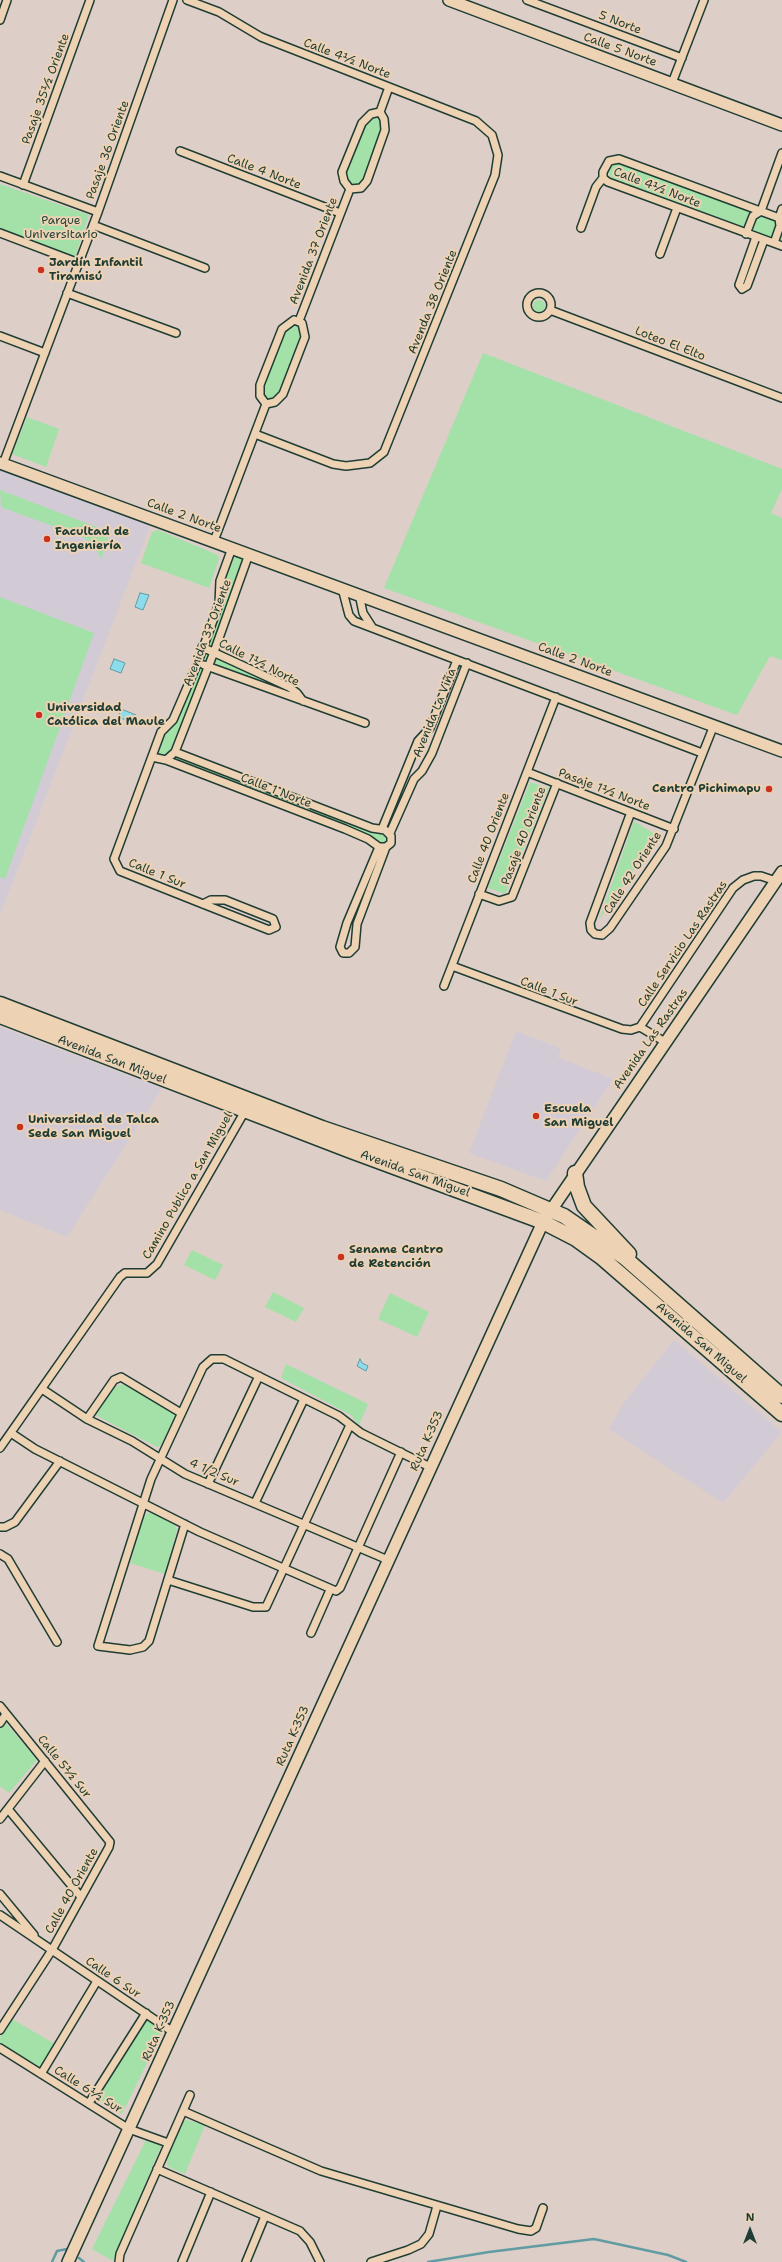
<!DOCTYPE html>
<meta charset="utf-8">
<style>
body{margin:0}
#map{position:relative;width:782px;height:2262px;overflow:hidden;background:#ddcec8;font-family:"Shantell Sans",sans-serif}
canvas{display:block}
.north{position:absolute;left:730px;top:2210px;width:40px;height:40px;-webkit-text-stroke:3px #edd2b4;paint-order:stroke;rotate:0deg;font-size:11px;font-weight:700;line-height:16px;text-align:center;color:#1f3d34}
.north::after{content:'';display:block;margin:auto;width:14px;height:18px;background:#1f3d34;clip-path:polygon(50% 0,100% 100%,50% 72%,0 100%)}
</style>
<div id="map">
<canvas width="782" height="2262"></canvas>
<div class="north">N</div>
</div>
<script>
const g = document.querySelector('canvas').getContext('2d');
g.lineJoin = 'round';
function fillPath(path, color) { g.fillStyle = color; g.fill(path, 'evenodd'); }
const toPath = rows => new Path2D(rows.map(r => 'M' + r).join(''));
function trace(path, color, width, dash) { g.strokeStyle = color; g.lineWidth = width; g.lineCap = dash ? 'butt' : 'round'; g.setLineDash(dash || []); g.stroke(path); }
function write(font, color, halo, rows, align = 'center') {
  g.font = font + ' "Shantell Sans",sans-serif'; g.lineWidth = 4; g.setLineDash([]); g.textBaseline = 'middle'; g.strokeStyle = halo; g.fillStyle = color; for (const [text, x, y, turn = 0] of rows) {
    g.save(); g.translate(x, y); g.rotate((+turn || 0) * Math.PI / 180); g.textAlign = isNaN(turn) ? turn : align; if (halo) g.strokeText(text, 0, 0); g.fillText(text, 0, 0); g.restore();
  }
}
fillPath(toPath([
 [0,469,151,524,0,915],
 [0,1027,162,1088,67,1237,0,1210],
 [516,1031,562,1049,557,1057,613,1079,546,1181,469,1153],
 [674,1340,782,1432,723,1503,609,1429,623,1404]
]), '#d2cbd6');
fillPath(toPath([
 [376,113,385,125,367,181,356,190,342,177,362,123],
 [614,163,619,163,782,222,782,244,612,179,608,173],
 [0,184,89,215,75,257,0,229],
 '533 306a6 6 0 1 1 12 0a6 6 0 1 1-12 0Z',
 [294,320,305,331,283,394,266,404,260,385,282,329],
 [483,353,782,469,782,489,771,513,782,518,782,660,770,656,737,715,384,588],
 [27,417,59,429,46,467,12,454],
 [0,490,110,532,101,559,93,544,82,537,1,507],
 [158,530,218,555,219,559,209,588,141,563,152,532],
 [232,548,249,554,211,657,289,687,303,701,207,666,175,752,391,836,386,847,152,757,161,732,171,723,219,604,219,588],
 [0,597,94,633,5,879,0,877],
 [530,782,549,788,505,894,488,888],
 [634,821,658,836,599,920],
 [192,1250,223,1265,215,1280,184,1265],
 [273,1292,304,1308,296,1322,265,1307],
 [390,1293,429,1312,417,1337,378,1319],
 [286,1364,368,1404,359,1425,351,1415,281,1378],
 [123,1384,173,1411,175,1416,161,1445,157,1447,97,1416,96,1412,115,1387],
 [150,1512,174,1524,177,1529,165,1574,130,1563,144,1516],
 [4,1721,37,1760,9,1793,0,1786,0,1727],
 [12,2019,55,2044,40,2070,0,2046,0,2037],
 [145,2019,163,2030,122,2114,98,2099],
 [187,2120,205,2125,185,2174,167,2166,167,2160,182,2122],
 [146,2140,161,2146,113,2261,92,2249]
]), '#a3e1a9');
const water = toPath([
 [140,593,149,595,143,610,135,607,140,593],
 [114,659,125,663,121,673,110,669,114,659],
 [121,709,136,715,134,723,118,717,121,709],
 [360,1359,362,1363,368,1366,366,1371,357,1366,360,1359]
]);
fillPath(water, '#8ddceb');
trace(water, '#619ca2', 1);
trace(toPath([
 [79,2258,84,2262],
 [52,2262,57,2251,67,2249],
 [428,2262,489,2252,594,2239,668,2255,686,2262]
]), '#619ca2', 2.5);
const street = toPath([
 [187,0,219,12,261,37,476,121,492,135,498,155,495,175,384,452,370,463,346,466,333,464,255,434],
 [527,0,682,58],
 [0,20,7,0],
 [672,83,704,0],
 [380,112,384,119,385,130,367,181,361,188,350,189,344,181,342,172,362,123,371,114,380,112],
 [380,112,389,87],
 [180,151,340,213],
 [0,176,98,212],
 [23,185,90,0],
 [782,219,619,159,609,161,603,172,603,178,608,182,782,246],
 [93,225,205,268],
 [581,228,596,187,603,178],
 [0,233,79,263],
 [746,234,753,216,761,211,782,153],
 [756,237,739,285,742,289,747,286,764,240],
 [774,243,780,226,779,218,782,209],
 [660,254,677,208],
 [67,293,176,333],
 '527 305a12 12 0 1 1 24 0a12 12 0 1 1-24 0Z',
 [550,310,782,398],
 [294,320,302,323,305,337,283,394,275,402,266,404,260,396,260,385,282,329,294,320],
 [299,321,350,189],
 [0,336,45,353],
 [3,464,98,212,173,0],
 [214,541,266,404],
 [342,588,349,615,354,621,702,753],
 [359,594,363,613,372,627],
 [202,647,289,687,297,693,303,701],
 [204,665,365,723],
 [152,757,166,760,345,829,368,839,379,847,386,847,391,843,391,836,385,830,372,828,175,752],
 [166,760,175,752,214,652,249,554],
 [527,772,674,829],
 [631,812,590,923,591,930,595,934,602,935,610,928,666,846,714,725],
 [382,829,418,741,430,728,457,660],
 [390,833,414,779,422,771,432,753,467,663],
 [379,847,347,923,340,947,343,953,349,953,355,947,357,924,386,847],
 [479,894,499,901,512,897,557,783],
 [203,904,211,900,225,900,273,919,276,927,269,930,203,904,120,871,114,859,161,732,173,720,198,662,219,604,220,581,232,548],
 [452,966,622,1029,631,1030,640,1027],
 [444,986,556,697],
 [665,1042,640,1027,733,888,743,880,754,876,761,876,776,881],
 [42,1389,87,1419,132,1441,185,1474,388,1560],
 [87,1419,114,1380,121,1377,181,1413],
 [11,1433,35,1449,200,1532,336,1591,340,1588,401,1452],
 [0,1448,120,1277,125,1273,147,1273,157,1264,245,1111],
 [208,1484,259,1376],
 [255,1503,304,1399],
 [185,1524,149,1641,143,1647,130,1650,98,1646,151,1479,203,1367,212,1359,224,1359,339,1416,361,1433,430,1467],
 [0,1527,5,1527,15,1522,60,1461],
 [0,1554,8,1559,57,1642],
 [168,1580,253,1607,266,1607,350,1425],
 [311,1633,330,1590],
 [0,1706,110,1842,109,1847,52,1950,0,2030],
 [0,1723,6,1714],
 [8,1809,81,1897],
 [0,1819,45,1761],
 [0,1894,34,1935],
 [0,1915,173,2032],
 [0,2048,129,2129,168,2143],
 [41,2074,97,1981],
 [89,2103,146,2013],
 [183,2111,321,2171,518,2229,531,2231,536,2228,543,2208],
 [157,2169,300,2231,310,2242,320,2262],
 [119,2262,120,2254,190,2095],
 [182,2262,211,2192],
 [246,2262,265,2216],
 [371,2262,408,2250,421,2244,429,2234,437,2206]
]);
const secondary = toPath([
 [449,0,782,125],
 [0,463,782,751],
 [68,2262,543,1222,782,872]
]);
const highway = toPath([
 [0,1004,322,1128,501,1189,564,1216,625,1258,782,1396],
 [0,1016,351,1151,543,1222,576,1239,601,1257,782,1414],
 [575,1173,577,1187,584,1206,629,1254]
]);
trace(street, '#1f3d34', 10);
trace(secondary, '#1f3d34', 14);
trace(highway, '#1f3d34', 17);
trace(street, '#edd2b4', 7);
trace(secondary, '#edd2b4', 11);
trace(highway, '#edd2b4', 14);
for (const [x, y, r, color] of [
 [41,270,4,"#c8321e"],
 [47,539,4,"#c8321e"],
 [39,715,4,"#c8321e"],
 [769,789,4,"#c8321e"],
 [536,1116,4,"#c8321e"],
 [20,1127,4,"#c8321e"],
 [341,1257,4,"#c8321e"]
]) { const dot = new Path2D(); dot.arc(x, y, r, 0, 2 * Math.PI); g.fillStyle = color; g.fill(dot); trace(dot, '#edd2b4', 1.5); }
write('12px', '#1f3d34', '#edd2b4', [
 ["5 Norte",620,23,21],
 ["Calle 5 Norte",620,50,20],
 ["Calle 4½ Norte",347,59,21],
 ["Pasaje 35½ Oriente",46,89,-70],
 ["Pasaje 36 Oriente",108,150,-70],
 ["Calle 4 Norte",264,172,21],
 ["Calle 4½ Norte",657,188,21],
 ["Avenida 37 Oriente",314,251,-69],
 ["Avenda 38 Oriente",433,302,-68],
 ["Loteo El Elto",670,344,21],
 ["Calle 2 Norte",184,516,20],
 ["Avenida 37 Oriente",208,633,-69],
 ["Calle 2 Norte",575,660,20],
 ["Calle 1½ Norte",259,663,27],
 ["Avenida La Viña",435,713,-68],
 ["Pasaje 1½ Norte",604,790,21],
 ["Calle 1 Norte",276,791,21],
 ["Pasaje 40 Oriente",524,836,-69],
 ["Calle 40 Oriente",489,838,-69],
 ["Calle 42 Oriente",633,873,-57],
 ["Calle 1 Sur",157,874,22],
 ["Calle Servicio Las Rastras",683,944,-56],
 ["Calle 1 Sur",549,992,21],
 ["Avenida Las Rastras",651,1039,-55],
 ["Avenida San Miguel",112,1060,21],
 ["Avenida San Miguel",415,1174,20],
 ["Camino Publico a San Miguel",188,1186,-60],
 ["Avenida San Miguel",701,1343,41],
 ["Ruta K-353",427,1441,-66],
 ["4 1/2 Sur",214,1473,23],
 ["Ruta K-353",293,1736,-66],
 ["Calle 5½ Sur",64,1767,51],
 ["Calle 40 Oriente",72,1891,-61],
 ["Calle 6 Sur",113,1978,34],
 ["Ruta K-353",159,2031,-66],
 ["Calle 6½ Sur",88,2090,32]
]);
write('12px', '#26453a', '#edd2b4', [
 ["Parque",61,221],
 ["Universitario",61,235]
]);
write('bold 12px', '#1f3d34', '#edd2b4', [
 ["Jardín Infantil",49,263],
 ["Tiramisú",49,277],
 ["Facultad de",55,532],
 ["Ingeniería",55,546],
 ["Universidad",47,708],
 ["Católica del Maule",47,722],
 ["Centro Pichimapu",761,789,"right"],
 ["Escuela",544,1109],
 ["San Miguel",544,1123],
 ["Universidad de Talca",28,1120],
 ["Sede San Miguel",28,1134],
 ["Sename Centro",349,1250],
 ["de Retención",349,1264]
], 'left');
</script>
